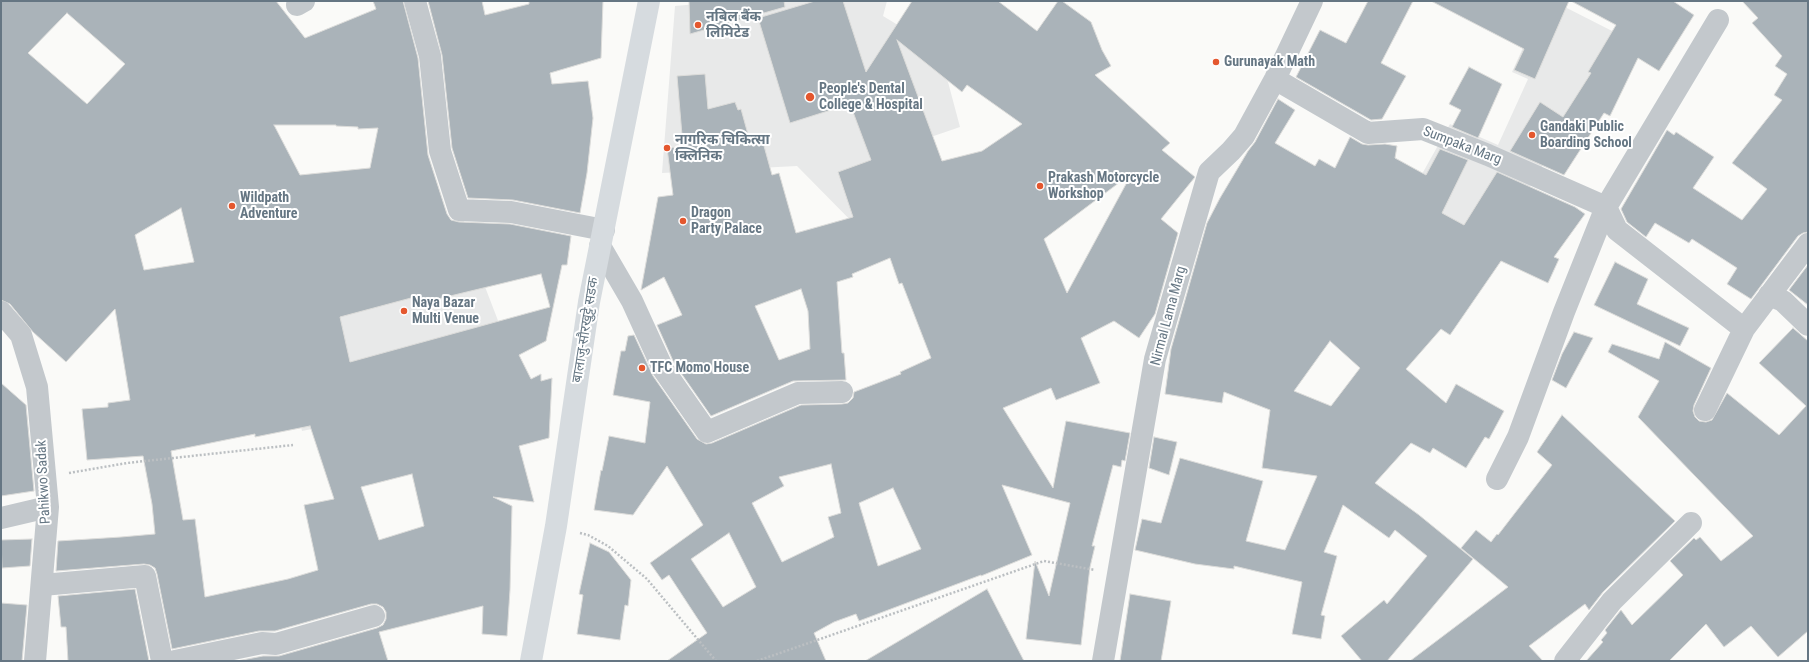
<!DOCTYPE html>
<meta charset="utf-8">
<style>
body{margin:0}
#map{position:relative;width:1809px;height:662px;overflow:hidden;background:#fafaf8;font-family:"Roboto Condensed",sans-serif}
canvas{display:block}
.frame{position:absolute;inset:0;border:2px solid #657683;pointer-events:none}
</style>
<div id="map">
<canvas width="1809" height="662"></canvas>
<div class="frame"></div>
</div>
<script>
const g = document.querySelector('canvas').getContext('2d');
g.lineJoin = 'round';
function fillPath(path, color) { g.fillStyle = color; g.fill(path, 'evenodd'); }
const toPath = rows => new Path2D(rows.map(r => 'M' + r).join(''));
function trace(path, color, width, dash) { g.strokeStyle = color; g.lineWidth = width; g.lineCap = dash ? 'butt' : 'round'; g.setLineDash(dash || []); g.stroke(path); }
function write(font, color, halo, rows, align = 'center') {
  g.font = font + ' "Roboto Condensed","Noto Sans Devanagari",sans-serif'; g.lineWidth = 4; g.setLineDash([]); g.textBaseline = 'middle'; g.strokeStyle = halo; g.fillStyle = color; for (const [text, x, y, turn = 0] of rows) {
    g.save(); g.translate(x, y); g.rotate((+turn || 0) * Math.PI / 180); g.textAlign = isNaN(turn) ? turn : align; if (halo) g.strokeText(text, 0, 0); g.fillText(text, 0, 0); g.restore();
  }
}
fillPath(toPath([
 [730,1,887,1,883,16,911,33,944,67,960,127,887,152,865,235,797,166,662,173,675,6],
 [1544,1,1553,1,1622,36,1471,283,1389,233,1450,124,1498,145,1528,79,1512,72],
 [462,218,472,235,482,279,507,344,409,409,302,431,286,358,302,249,410,232]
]), '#e8e9e9');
const building = toPath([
 [1,1,276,1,305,38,376,9,373,1,403,1,418,58,428,155,447,214,451,220,459,222,510,224,571,236,567,265,562,265,546,341,519,355,531,379,541,374,541,381,552,378,549,438,519,446,534,502,493,497,512,506,510,590,507,636,482,634,483,606,379,632,388,661,237,661,263,656,279,656,377,628,383,625,386,619,386,612,383,607,377,604,371,604,275,631,259,631,172,649,157,574,155,568,150,565,144,564,56,571,58,541,121,537,155,534,152,504,143,456,87,460,82,409,108,407,108,403,130,400,115,309,66,362,33,332,10,304,1,300,1,1],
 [67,13,125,64,87,104,28,53,67,13],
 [274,125,336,125,336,126,358,127,358,129,378,128,370,168,300,175,274,125],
 [181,208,194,262,144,270,135,235,181,208],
 [541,274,550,307,350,362,340,317,411,298,413,305,541,274],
 [310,426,334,499,304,505,318,570,288,579,205,597,195,519,183,520,171,451,255,434,255,437,310,426],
 [412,474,424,526,379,540,361,487,412,474],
 [428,1,482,1,485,15,529,4,529,1,603,1,601,58,550,73,552,84,588,81,593,118,587,173,580,213,513,200,468,198,452,148,442,55,428,1],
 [689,1,784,1,785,7,690,34,689,1],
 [815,1,843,1,866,72,912,1,998,1,1037,31,1058,1,1062,1,1091,22,1102,50,1111,66,1095,75,1170,143,1162,150,1195,177,1161,219,1178,233,1155,314,1139,338,1114,321,1081,338,1100,383,1056,400,1051,388,1003,408,1053,488,1066,421,1130,433,1125,461,1122,460,1121,467,1113,465,1092,546,1095,546,1090,567,1081,645,1026,639,1035,561,1049,596,1070,503,1002,485,1032,555,981,576,981,575,859,621,856,614,834,622,814,633,826,661,667,661,707,633,669,575,662,580,650,563,703,525,667,466,633,515,594,510,601,470,602,471,609,436,645,443,650,402,613,395,621,351,625,351,628,336,634,335,653,376,697,439,706,444,712,443,801,405,842,404,848,403,853,398,854,392,901,374,900,372,931,358,902,283,899,284,890,258,852,274,853,277,837,282,842,353,844,353,846,380,793,381,711,416,674,363,657,325,682,315,664,277,641,290,658,197,673,195,667,148,683,147,677,76,705,74,708,109,735,102,738,110,741,109,749,138,761,135,772,175,779,173,796,233,853,217,838,172,871,160,850,104,790,123,758,18,815,1],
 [897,40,962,92,967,85,1022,124,982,151,942,161,897,40],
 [1132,173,1067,293,1044,239,1132,173],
 [801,289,808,311,810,349,779,360,755,306,801,289],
 [831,464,841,513,828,517,834,537,782,562,752,503,784,486,779,477,831,464],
 [893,488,921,549,878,566,859,503,893,488],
 [729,533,756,587,723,607,691,559,729,533],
 [1368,1,1413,1,1381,63,1406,76,1382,119,1371,120,1296,77,1320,30,1346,43,1368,1],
 [1431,1,1569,1,1535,79,1514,70,1524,49,1431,1],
 [1571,1,1673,1,1694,15,1659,71,1638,58,1610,116,1604,113,1564,175,1510,151,1540,102,1563,117,1591,73,1588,72,1616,25,1571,1],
 [1742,1,1808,1,1808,232,1803,233,1798,236,1751,299,1727,284,1737,268,1692,239,1689,243,1655,223,1646,237,1627,222,1621,209,1667,130,1674,135,1676,132,1714,157,1693,188,1742,220,1767,189,1732,163,1782,100,1774,95,1787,74,1775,66,1782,56,1752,23,1758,18,1742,1],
 [1469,67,1502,84,1478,138,1452,127,1461,110,1449,104,1469,67],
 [1278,99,1295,110,1275,143,1315,166,1319,159,1335,168,1350,137,1362,144,1368,145,1385,144,1397,146,1395,158,1426,175,1440,149,1468,160,1442,213,1464,225,1497,172,1575,207,1585,214,1554,257,1559,259,1548,283,1501,261,1450,335,1441,329,1406,369,1446,403,1456,384,1504,411,1489,439,1485,437,1466,468,1433,448,1430,453,1411,443,1375,483,1419,515,1473,559,1387,661,1362,661,1341,636,1384,600,1387,604,1427,556,1395,530,1389,538,1343,505,1324,552,1337,556,1321,615,1325,616,1321,639,1292,634,1302,582,1234,566,1234,569,1195,564,1135,550,1142,519,1161,523,1180,458,1263,481,1246,541,1285,550,1317,476,1262,468,1270,410,1224,392,1222,403,1165,394,1171,349,1207,223,1220,198,1248,151,1255,142,1278,99],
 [1330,341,1360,368,1331,406,1294,391,1330,341],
 [1615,262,1648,279,1637,304,1689,328,1680,346,1594,305,1615,262],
 [1808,265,1808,305,1789,290,1808,265],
 [1793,328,1808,341,1808,631,1778,657,1751,626,1724,647,1706,624,1669,661,1586,661,1603,642,1601,640,1607,633,1605,630,1621,610,1632,625,1683,575,1670,561,1694,538,1696,540,1700,537,1721,561,1753,536,1638,417,1659,381,1608,352,1612,344,1659,359,1665,342,1711,368,1694,405,1693,411,1695,417,1699,421,1706,422,1712,420,1727,393,1779,435,1806,406,1759,363,1793,328],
 [1574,332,1593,338,1566,388,1552,380,1562,354,1574,332],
 [1,383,26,405,34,491,1,496,1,383],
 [1562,415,1675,521,1603,592,1589,610,1585,604,1529,646,1543,661,1410,661,1508,587,1461,548,1476,530,1491,542,1497,534,1498,535,1552,465,1537,452,1562,415],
 [1154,437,1177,442,1169,475,1149,468,1154,437],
 [32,539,30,566,2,568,1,540,32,539],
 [590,543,609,552,631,580,628,606,625,605,620,640,577,634,583,595,579,594,590,543],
 [135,589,149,661,68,661,66,627,61,627,58,596,135,589],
 [987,589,1024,661,865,661,987,589],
 [1130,594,1171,601,1161,661,1120,661,1130,594],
 [1,603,27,605,22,661,1,661,1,603]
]);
fillPath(building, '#aab3b9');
trace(building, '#dcdcda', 1);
trace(toPath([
 [69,473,127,463,293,445],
 [580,533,588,535,608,546,647,579,716,661],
 [757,661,1044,561,1095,570]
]), '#bbbfc2', 2.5, [2, 2]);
trace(toPath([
 [415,1,430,56,440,151,459,210,511,212,604,230],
 [297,5,304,1],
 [1275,79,1368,133,1423,129,1488,155,1606,207,1617,230,1744,329],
 [600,246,632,301,663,369,707,432,798,393,842,392],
 [1769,295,1783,301,1808,325],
 [1,312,21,335,37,387,48,507,35,661],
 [1705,410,1744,329,1808,244],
 [1497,479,1518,437,1564,312,1606,207,1718,20],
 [1,518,48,507],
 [42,585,145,576,162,661],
 [175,661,262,643,276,644,374,616],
 [1103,661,1155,359,1209,172,1231,151,1244,136,1275,79,1312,1],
 [1565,661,1612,601,1691,523]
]), '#c3c8cc', 22);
trace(toPath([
 [531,661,556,526,589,302,649,1]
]), '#d6dbdf', 22);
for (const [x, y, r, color] of [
 [698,25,4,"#e4572e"],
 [1216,62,4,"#e4572e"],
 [810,97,5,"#e4572e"],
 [1532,135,4,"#e4572e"],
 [667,148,4,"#e4572e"],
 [1040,186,4,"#e4572e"],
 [232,206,4,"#e4572e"],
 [683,221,4,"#e4572e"],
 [404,311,4,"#e4572e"],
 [642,368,4,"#e4572e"]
]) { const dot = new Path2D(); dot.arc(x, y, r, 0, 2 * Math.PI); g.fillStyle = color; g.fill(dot); trace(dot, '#fff', 1.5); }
write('bold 14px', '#657683', '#fff', [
 ["नबिल बैंक",706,17],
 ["लिमिटेड",706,33],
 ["Gurunayak Math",1224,62],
 ["People's Dental",819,89],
 ["College & Hospital",819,105],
 ["Gandaki Public",1540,127],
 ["Boarding School",1540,143],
 ["नागरिक चिकित्सा",675,140],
 ["क्लिनिक",675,156],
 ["Prakash Motorcycle",1048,178],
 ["Workshop",1048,194],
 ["Wildpath",240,198],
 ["Adventure",240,214],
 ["Dragon",691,213],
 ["Party Palace",691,229],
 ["Naya Bazar",412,303],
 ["Multi Venue",412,319],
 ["TFC Momo House",650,368]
], 'left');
write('14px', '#657683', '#fff', [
 ["Sumpaka Marg",1462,146,21],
 ["Nirmal Lama Marg",1169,316,-75],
 ["बालाजु-सौरखुट्टे सडक",586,330,-81],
 ["Pahikwo Sadak",44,482,-93]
]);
</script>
